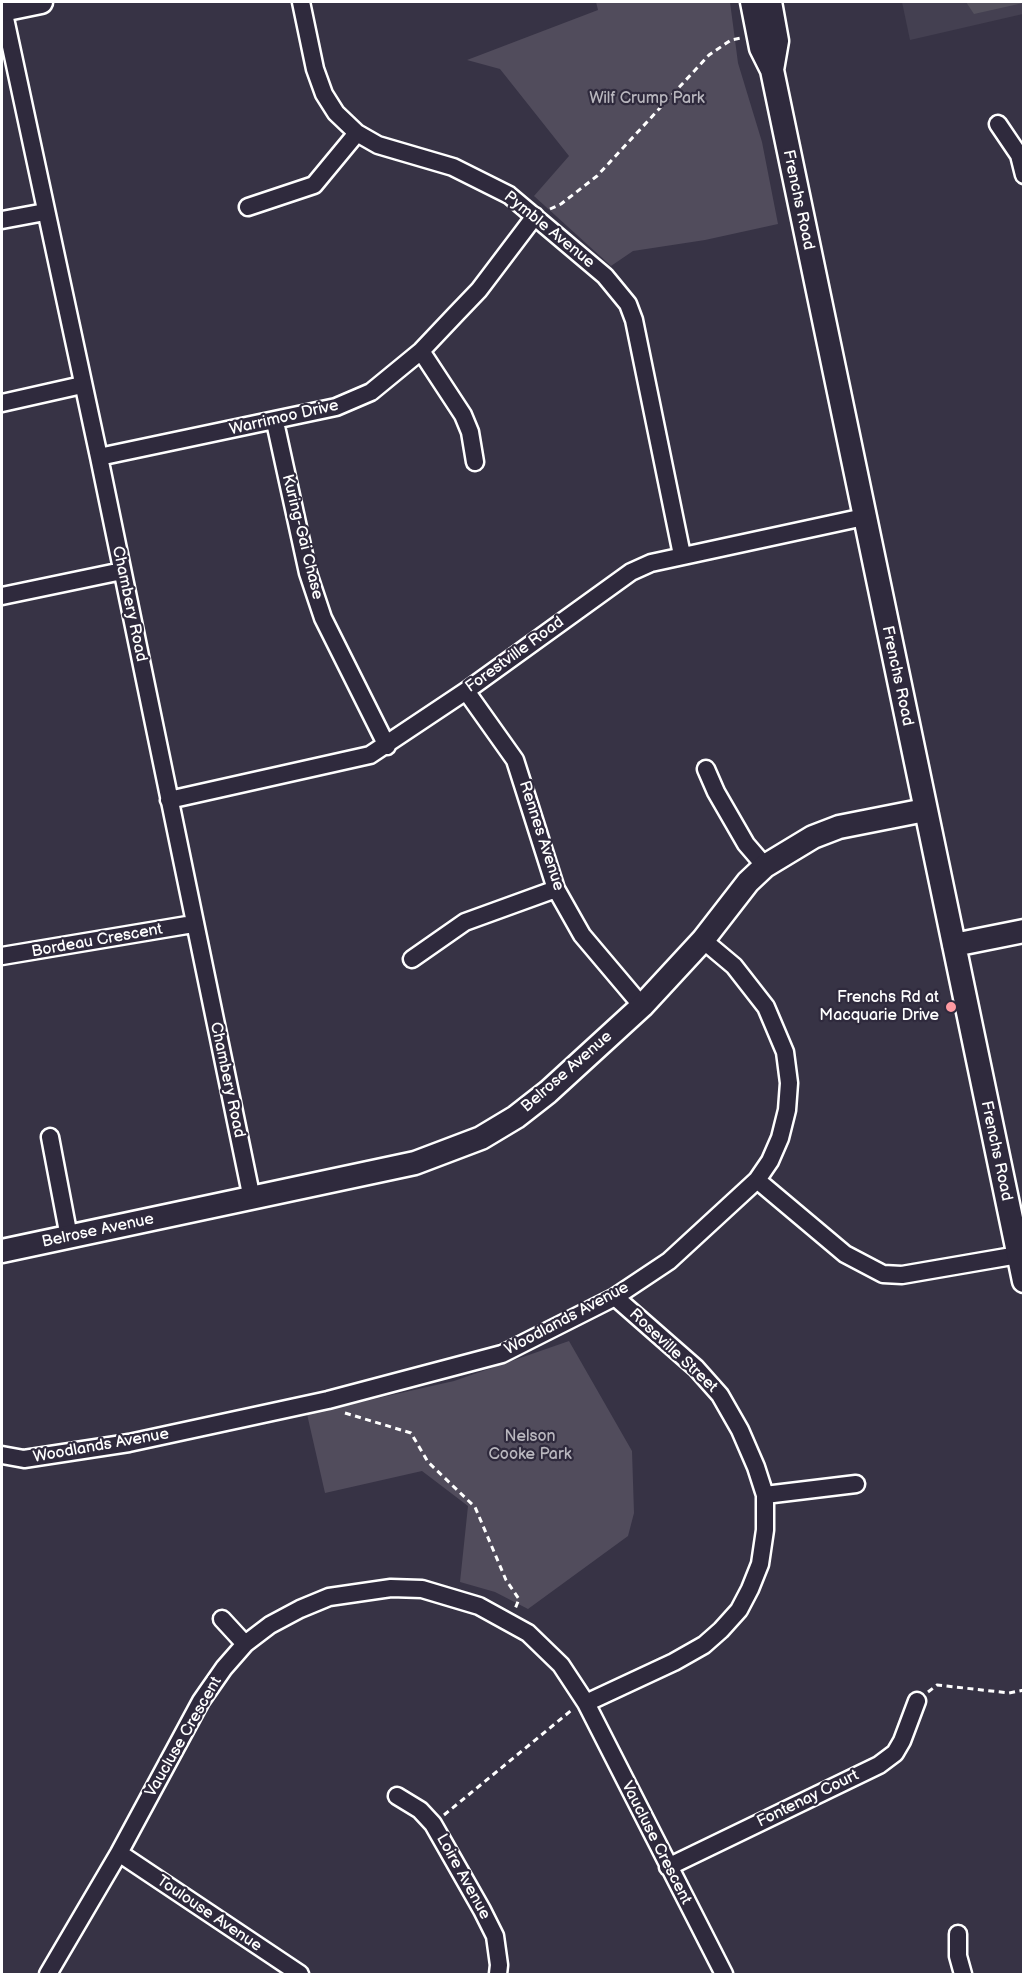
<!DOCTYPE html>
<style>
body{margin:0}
#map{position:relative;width:1025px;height:1976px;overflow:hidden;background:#373345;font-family:"Balsamiq Sans",sans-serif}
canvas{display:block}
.frame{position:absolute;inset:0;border:3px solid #fff;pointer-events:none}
</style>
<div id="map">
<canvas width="1025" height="1976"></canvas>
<div class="frame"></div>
</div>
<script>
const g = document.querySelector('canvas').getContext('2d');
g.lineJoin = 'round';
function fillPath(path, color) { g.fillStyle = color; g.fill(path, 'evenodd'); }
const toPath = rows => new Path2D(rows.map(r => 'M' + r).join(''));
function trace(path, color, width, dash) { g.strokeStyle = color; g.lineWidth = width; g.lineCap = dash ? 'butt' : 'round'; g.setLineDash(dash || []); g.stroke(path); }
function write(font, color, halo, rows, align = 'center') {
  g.font = font + ' "Balsamiq Sans",sans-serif'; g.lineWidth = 4.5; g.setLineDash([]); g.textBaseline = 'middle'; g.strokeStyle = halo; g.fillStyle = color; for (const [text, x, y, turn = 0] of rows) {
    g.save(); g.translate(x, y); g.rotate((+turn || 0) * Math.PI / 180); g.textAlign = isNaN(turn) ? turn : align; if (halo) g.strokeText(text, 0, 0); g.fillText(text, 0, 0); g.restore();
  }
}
fillPath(toPath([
 [902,2,1023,2,1023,14,910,40]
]), '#444051');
fillPath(toPath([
 [596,2,730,2,738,63,762,142,778,224,705,240,633,251,611,266,534,196,569,156,500,69,467,60,598,10],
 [569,1341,632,1451,634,1513,628,1536,528,1609,495,1592,460,1582,468,1506,422,1471,325,1493,307,1414,454,1381]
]), '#514c5c');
const street = toPath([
 [301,2,315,69,324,94,336,113,357,133,378,145,453,167,509,195,605,276,628,304,634,320,682,555],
 [3,9,99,457,252,1199],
 [998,124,1019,155,1024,175],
 [248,207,314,185,357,133],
 [2,220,45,212],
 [421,351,463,415,470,432,475,462],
 [2,403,82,385],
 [275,422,308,573,323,618,387,746],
 [99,457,336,407,371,392,421,351,456,314,479,290,535,216],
 [2,596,122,571],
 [466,691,515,760,556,889,582,935,642,1006],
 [706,769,716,792,746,844,765,866],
 [169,800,370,755,466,691,631,572,651,563,864,517],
 [2,956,193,924],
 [412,959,465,922,556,889],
 [50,1137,69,1237],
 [757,1180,845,1254,883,1274,902,1275,1018,1255],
 [2,1455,24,1459,129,1443,328,1400,502,1354,615,1297,669,1261,757,1180,770,1161,780,1138,787,1110,789,1083,785,1052,766,1007,734,966,703,940],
 [765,1495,856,1484],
 [222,1619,245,1644],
 [586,1703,674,1662,704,1645,721,1630,739,1610,750,1589,760,1564,765,1530,765,1495,756,1467,740,1430,720,1395,696,1368,615,1297],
 [397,1796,420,1810,433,1824,482,1910,495,1936,499,1965,498,1974],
 [119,1853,300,1974],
 [668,1867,879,1765,895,1753,902,1741,917,1701],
 [958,1934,958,1956,963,1974],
 [48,1974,119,1853,201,1701,224,1668,245,1644,270,1625,300,1609,329,1597,391,1588,422,1589,479,1606,528,1633,561,1665,586,1703,724,1974]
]);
const secondary = toPath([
 [752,2,761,48,772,70,1024,1281],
 [770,2,777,41,772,70],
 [2,10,41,2],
 [954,945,1024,931],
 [2,1251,415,1163,481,1138,516,1117,548,1092,642,1006,703,940,748,882,765,866,813,837,839,827,925,810]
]);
trace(street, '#fff', 21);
trace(secondary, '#fff', 27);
trace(toPath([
 [550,209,561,204,597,176,709,55,731,40,741,38],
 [345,1413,411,1433,428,1462,475,1507,506,1580,519,1599,515,1609],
 [928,1692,937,1685,1009,1693,1024,1690],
 [444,1815,573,1709]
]), '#fff', 3, [6, 4.5]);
trace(street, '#2f2a3d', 16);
trace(secondary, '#2f2a3d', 22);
fillPath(toPath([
 [966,2,1023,2,1023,3,974,14]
]), '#55525e');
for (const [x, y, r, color] of [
 [951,1007,6,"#ff9aa2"]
]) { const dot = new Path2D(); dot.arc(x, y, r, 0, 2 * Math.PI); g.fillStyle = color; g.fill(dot); trace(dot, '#2f2a3d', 2); }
write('16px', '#b9b7be', '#2f2a3d', [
 ["Wilf Crump Park",647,99],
 ["Nelson",530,1437],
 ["Cooke Park",530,1455]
]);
write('16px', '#fff', '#2f2a3d', [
 ["Frenchs Road",798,200,78],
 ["Pymble Avenue",549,230,39],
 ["Warrimoo Drive",284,418,-13],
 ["Kuring-Gai Chase",302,537,76],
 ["Chambery Road",129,604,78],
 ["Forestville Road",515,655,-36],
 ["Frenchs Road",897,676,78],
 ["Rennes Avenue",541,836,72],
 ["Bordeau Crescent",97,941,-10],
 ["Belrose Avenue",567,1072,-41],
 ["Chambery Road",227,1080,78],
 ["Frenchs Road",996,1151,78],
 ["Belrose Avenue",98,1231,-12],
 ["Woodlands Avenue",567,1319,-28],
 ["Roseville Street",673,1351,43],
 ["Woodlands Avenue",101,1446,-10],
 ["Vaucluse Crescent",184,1737,-60],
 ["Fontenay Court",808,1799,-26],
 ["Vaucluse Crescent",656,1843,63],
 ["Loire Avenue",463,1877,61],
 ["Toulouse Avenue",209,1914,34]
]);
write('16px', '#fff', '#2f2a3d', [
 ["Frenchs Rd at",939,998],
 ["Macquarie Drive",939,1016]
], 'right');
</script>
